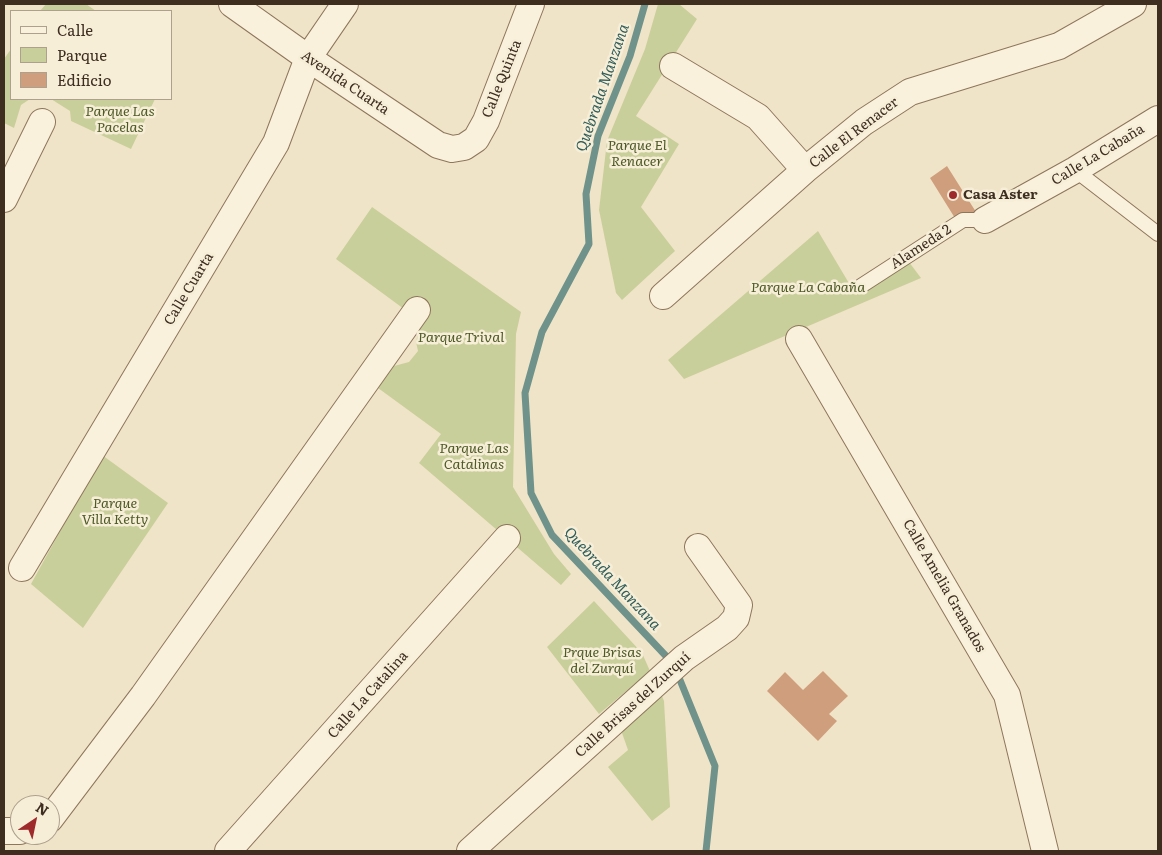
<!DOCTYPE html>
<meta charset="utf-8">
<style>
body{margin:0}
#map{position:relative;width:1162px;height:855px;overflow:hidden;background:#f0e4c8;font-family:Literata,serif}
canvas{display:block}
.frame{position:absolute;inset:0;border:5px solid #3d2e20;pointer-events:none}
.legend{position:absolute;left:10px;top:10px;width:162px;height:90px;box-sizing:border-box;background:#f7eed8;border:1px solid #ada18e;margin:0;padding:6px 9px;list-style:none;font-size:15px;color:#3d2e20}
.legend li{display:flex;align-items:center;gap:10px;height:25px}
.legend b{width:25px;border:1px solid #ada18e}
.north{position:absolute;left:10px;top:795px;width:50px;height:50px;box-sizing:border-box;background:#f7eed8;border:1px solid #ada18e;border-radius:50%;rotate:34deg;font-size:14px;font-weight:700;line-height:20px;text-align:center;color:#3d2e20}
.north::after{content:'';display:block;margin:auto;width:18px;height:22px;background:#9e2a2b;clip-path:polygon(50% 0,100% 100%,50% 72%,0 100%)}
</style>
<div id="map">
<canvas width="1162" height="855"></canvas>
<div class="frame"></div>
<ul class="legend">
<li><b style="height:6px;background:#faf1dc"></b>Calle</li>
<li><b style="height:14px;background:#c9cf9b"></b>Parque</li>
<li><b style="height:14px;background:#cf9f7d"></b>Edificio</li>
</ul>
<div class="north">N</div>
</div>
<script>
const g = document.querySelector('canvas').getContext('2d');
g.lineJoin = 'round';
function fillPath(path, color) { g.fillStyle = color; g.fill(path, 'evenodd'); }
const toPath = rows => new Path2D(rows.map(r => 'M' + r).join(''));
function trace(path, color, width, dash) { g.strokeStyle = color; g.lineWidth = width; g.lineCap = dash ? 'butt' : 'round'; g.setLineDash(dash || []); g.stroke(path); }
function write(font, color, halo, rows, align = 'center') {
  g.font = font + ' Literata,serif'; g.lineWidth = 5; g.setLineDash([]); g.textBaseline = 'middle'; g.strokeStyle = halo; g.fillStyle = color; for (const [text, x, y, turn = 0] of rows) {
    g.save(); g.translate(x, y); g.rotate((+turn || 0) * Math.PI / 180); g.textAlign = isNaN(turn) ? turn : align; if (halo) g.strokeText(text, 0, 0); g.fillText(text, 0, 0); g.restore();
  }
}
fillPath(toPath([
 [46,4,86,4,96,11,40,11],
 [658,4,679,4,697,19,636,116,679,144,641,207,675,251,622,300,616,293,599,210,607,141,645,49],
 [11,49,11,99,30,99,21,105,14,128,4,123,4,59],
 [51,99,155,99,131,149,71,121,70,111],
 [372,207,521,312,516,334,513,487,554,554,571,574,561,585,419,463,441,434,378,388,394,366,409,362,418,351,416,342,421,321,430,309,413,297,404,309,336,259],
 [818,231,856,295,909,262,921,278,684,379,668,360],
 [102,455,168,503,83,628,31,584],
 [594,601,642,653,650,671,599,714,547,647],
 [660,691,664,701,670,807,652,821,608,767,628,750,622,733,627,721]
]), '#c9cf9b');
trace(toPath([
 [645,4,630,56,598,136,586,194,589,244,542,332,525,393,531,493,552,535,666,656],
 [680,680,715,766,706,851]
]), '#6f938a', 7);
fillPath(toPath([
 [947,166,976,212,958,223,930,178],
 [823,671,848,696,829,714,837,721,818,741,767,691,785,672,803,690]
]), '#cf9f7d');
const service = toPath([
 [1075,170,1158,234],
 [861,286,963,220,985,220]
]);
const minor = toPath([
 [232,4,308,58,438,145,452,149,464,147,476,139,486,121,531,4],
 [673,66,758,117,805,170],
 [4,199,42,122],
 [985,220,1075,170,1158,119],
 [663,296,805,170,864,122,910,92,1059,46,1133,4],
 [799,339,1007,695,1045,851],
 [22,568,276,143,308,58,345,4],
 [50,819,143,696,417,310],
 [4,831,20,831],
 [228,851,507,538],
 [470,851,684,658,727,628,736,618,739,605,698,547]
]);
trace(service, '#8d765c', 16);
trace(minor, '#8d765c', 28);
trace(service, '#faf1dc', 14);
trace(minor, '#faf1dc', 26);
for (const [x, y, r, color] of [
 [953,195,5,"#9e2a2b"]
]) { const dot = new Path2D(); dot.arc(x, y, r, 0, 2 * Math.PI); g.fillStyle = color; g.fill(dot); trace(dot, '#f7eed8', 2); }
write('14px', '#3d2e20', '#f7eed8', [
 ["Calle Quinta",502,79,-68],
 ["Avenida Cuarta",345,83,34],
 ["Calle El Renacer",854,133,-37],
 ["Calle La Cabaña",1098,155,-31],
 ["Alameda 2",921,247,-33],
 ["Calle Cuarta",189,289,-59],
 ["Calle Amelia Granados",944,586,60],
 ["Calle La Catalina",368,695,-48],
 ["Calle Brisas del Zurquí",633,705,-42]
]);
write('italic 14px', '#4d5a26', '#f7eed8', [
 ["Parque Las",120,112],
 ["Pacelas",120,128],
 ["Parque El",637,146],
 ["Renacer",637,162],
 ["Parque La Cabaña",808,288],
 ["Parque Trival",461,338],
 ["Parque Las",474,449],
 ["Catalinas",474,465],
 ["Parque",115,504],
 ["Villa Ketty",115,520],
 ["Prque Brisas",602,653],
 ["del Zurquí",602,669]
]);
write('bold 14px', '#3d2e20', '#f7eed8', [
 ["Casa Aster",963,195]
], 'left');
write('italic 15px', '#2f5d5a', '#f7eed8', [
 ["Quebrada Manzana",603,88,-71],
 ["Quebrada Manzana",612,579,47]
]);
</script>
